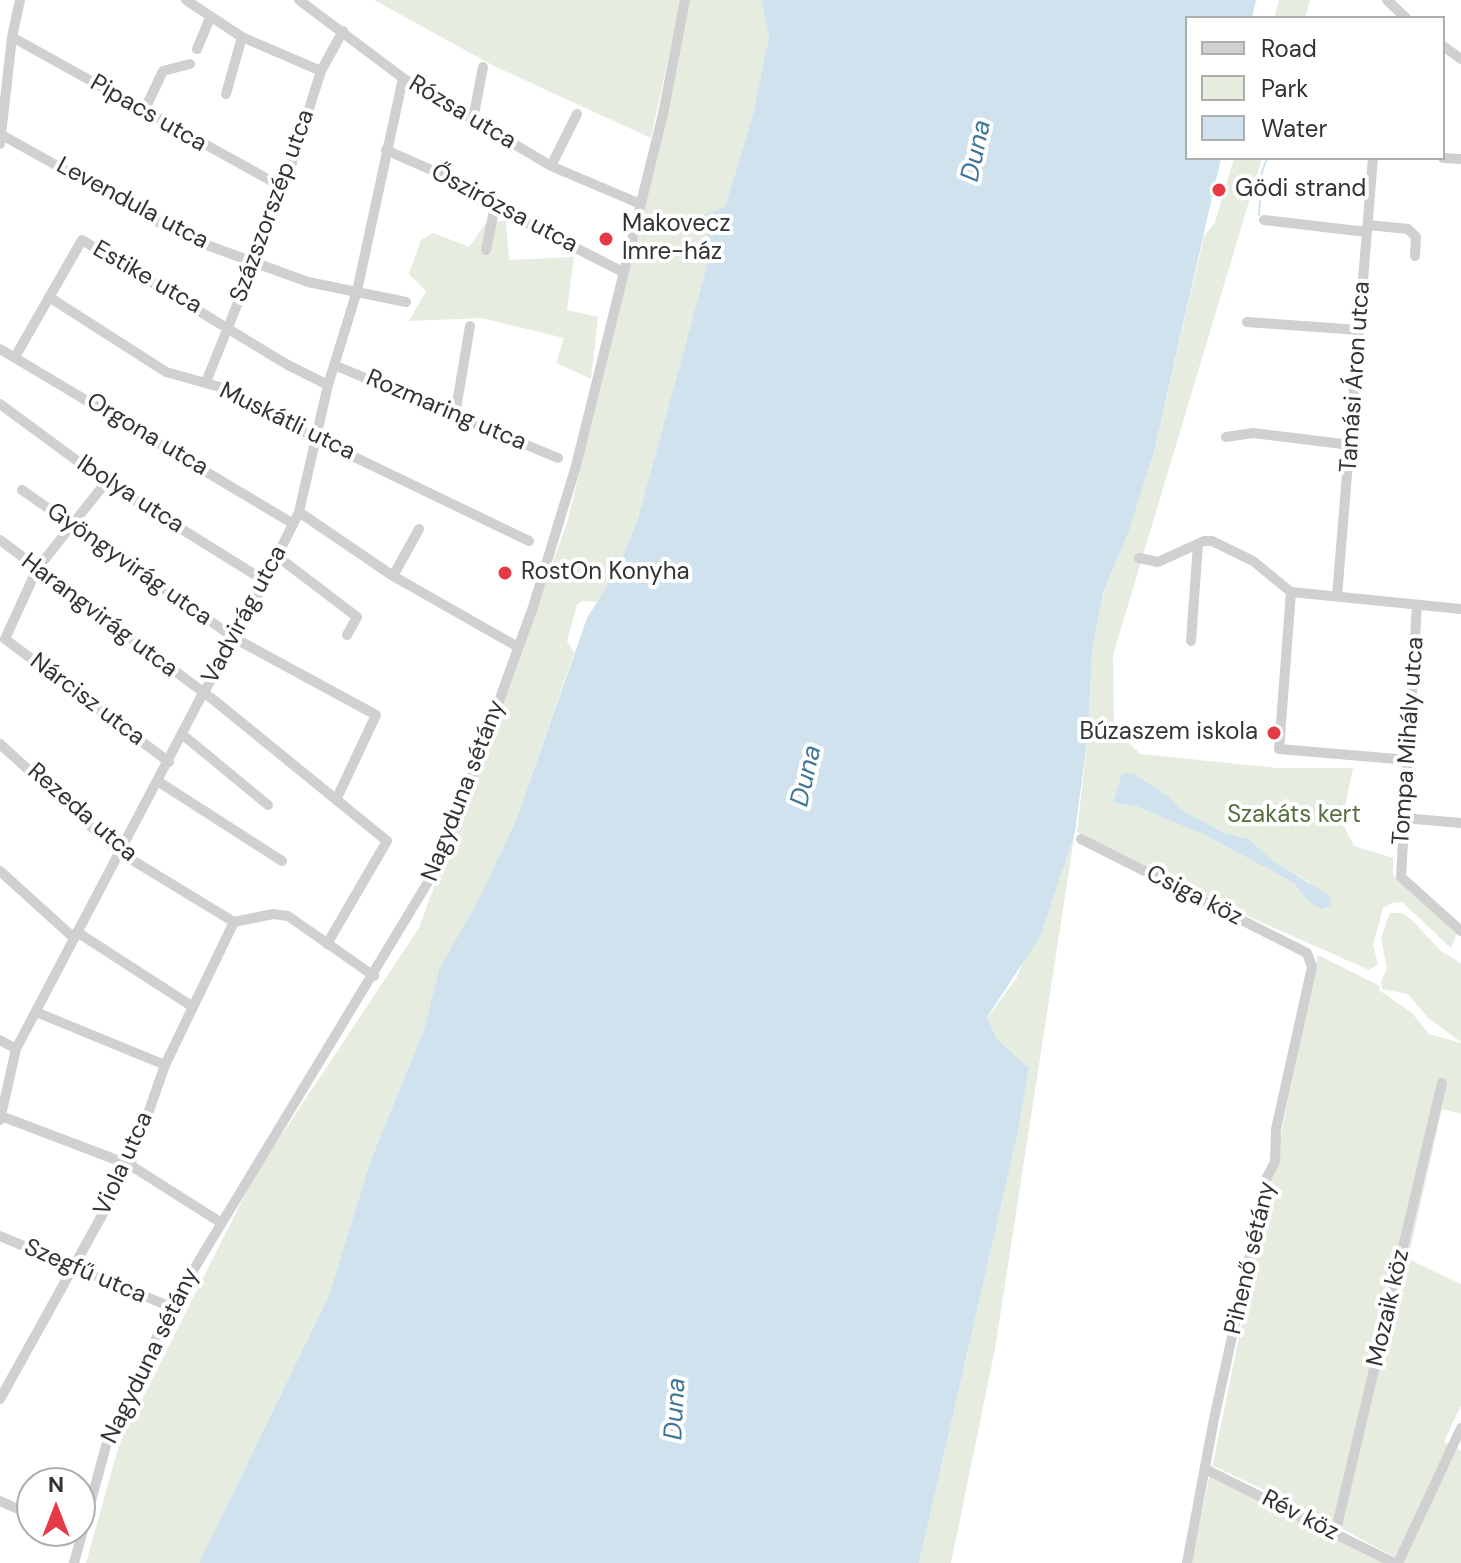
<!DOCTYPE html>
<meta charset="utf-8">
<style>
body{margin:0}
#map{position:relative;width:1461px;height:1563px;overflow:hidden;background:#fff;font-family:"DM Sans",sans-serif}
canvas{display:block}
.legend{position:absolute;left:1185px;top:16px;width:260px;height:144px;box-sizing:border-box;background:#fff;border:2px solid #adadad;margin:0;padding:10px 14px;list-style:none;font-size:24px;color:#333}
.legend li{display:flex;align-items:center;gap:16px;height:40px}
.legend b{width:40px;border:2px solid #adadad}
.north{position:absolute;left:16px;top:1467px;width:80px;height:80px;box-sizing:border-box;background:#fff;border:2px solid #adadad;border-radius:50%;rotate:0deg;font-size:22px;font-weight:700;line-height:32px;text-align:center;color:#333}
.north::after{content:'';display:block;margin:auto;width:28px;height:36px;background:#e63946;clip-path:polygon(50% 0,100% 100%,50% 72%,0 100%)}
</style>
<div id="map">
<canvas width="1461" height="1563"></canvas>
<ul class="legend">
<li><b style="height:10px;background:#d0d0d0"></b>Road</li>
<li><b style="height:22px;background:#e6ecdf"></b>Park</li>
<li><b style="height:22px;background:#cfe2ee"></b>Water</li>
</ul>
<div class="north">N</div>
</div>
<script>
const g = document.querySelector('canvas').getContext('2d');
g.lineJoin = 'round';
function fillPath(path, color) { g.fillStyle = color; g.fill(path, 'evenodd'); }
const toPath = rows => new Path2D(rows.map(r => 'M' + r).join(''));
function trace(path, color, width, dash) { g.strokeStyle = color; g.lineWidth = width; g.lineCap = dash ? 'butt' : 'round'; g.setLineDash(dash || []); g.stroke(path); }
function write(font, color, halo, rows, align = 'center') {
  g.font = font + ' "DM Sans",sans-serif'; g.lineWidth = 8; g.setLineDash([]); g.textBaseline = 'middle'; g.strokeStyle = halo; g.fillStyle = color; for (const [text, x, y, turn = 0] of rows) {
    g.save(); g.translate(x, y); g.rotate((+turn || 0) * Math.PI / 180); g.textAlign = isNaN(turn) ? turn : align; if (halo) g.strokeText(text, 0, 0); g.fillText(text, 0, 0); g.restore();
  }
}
fillPath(toPath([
 [374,0,681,0,651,138,494,66],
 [689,0,761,0,769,36,753,114,725,207,705,215,710,254,638,518,617,571,598,602,582,601,577,605,567,641,574,653,516,820,479,900,439,969,424,1029,370,1162,329,1295,199,1563,86,1563,119,1445,255,1175,419,928,567,523,642,217],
 [1279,0,1310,0,1305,18,1274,18],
 [1234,158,1262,158,1113,655,1114,728,1140,754,1278,768,1353,768,1342,822,1354,846,1393,858,1393,875,1457,933,1451,948,1402,902,1392,903,1383,908,1373,945,1378,964,1369,970,1254,919,1077,832,1088,734,1092,652,1103,593,1129,531,1154,452,1204,236,1215,222],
 [1133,773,1168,796,1182,810,1224,833,1249,839,1272,860,1309,882,1306,899,1294,883,1203,834,1135,806,1113,803,1116,794],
 [487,221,506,221,509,260,574,257,567,310,598,317,591,379,556,363,564,338,481,318,409,321,426,291,409,274,421,240,433,233,469,247],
 [1075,832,995,1349,951,1563,919,1563,1018,1132,1029,1068,997,1039,987,1018,1017,977],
 [1390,913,1402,913,1411,919,1441,951,1461,963,1461,1042,1428,1018,1408,994,1382,989,1381,982,1387,969,1381,937],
 [1318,955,1380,986,1379,990,1412,1013,1429,1034,1461,1043,1461,1114,1442,1109,1408,1259,1461,1284,1461,1405,1444,1442,1461,1451,1461,1563,1405,1563,1330,1522,1214,1466,1212,1468],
 [1210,1474,1386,1563,1191,1563]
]), '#e6ecdf');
fillPath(toPath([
 [761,0,1256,0,1252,18,1187,18,1187,158,1221,158,1154,452,1129,531,1103,593,1092,652,1088,734,1075,832,1040,937,987,1017,997,1039,1029,1068,1018,1132,919,1563,199,1563,329,1295,370,1162,424,1029,439,969,479,899,516,820,587,618,617,571,638,518,710,254,704,215,725,207,753,114,769,36],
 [1133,773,1168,796,1182,810,1224,833,1249,839,1272,860,1330,896,1331,906,1321,909,1306,899,1294,883,1203,834,1135,806,1113,803,1122,774]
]), '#cfe2ee');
trace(toPath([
 [1259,215,1262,172,1267,158]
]), '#cfe2ee', 2);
trace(toPath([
 [186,0,242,37,321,71],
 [299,0,403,78,551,166,638,203],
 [1387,0,1406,18],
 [12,37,284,188],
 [1443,46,1461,59],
 [197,49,210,18],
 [226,94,242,37],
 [144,111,163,71,190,64],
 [473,119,483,67],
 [2,135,185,237,308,282,406,302],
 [0,144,12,37,20,0],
 [386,150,445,176,470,194,621,271],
 [1443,158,1461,159],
 [551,166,577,114],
 [1264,220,1367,232],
 [1368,225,1408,229,1416,237,1415,256],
 [486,250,495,206],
 [49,297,166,372,234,391,315,438,529,541],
 [1247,322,1359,330],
 [0,349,292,523],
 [15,357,82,240,286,364,328,385],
 [334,365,558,458],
 [206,382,284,188,321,71,343,31],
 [0,404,106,482,265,581],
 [455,415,470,326],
 [1226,437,1253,433,1351,445],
 [106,482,37,569,5,639,169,762],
 [22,490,236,639,376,715,336,800],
 [299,512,393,576,518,647],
 [0,540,215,701,387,841,327,944],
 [277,556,357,617,347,635],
 [1139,558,1158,562,1204,541,1212,541,1253,561,1291,592,1461,609],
 [393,576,419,529],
 [1291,592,1279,749,1408,760],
 [1337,596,1373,158],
 [1417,605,1401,877,1461,931],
 [1191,641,1198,544],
 [183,735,268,805],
 [0,744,119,852,234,922,273,914,288,916,374,976],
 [159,782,282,861],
 [1404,818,1461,823],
 [1081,839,1307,953,1312,967,1276,1129,1275,1162,1267,1177,1214,1419,1187,1563],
 [0,871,74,938],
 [77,932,193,1007],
 [36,1012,165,1065],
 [0,1040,16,1049],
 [1,1116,130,1165,220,1222],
 [0,1120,16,1049,202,695,236,639,299,512,328,385,357,291,403,78],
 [0,1236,171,1307],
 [0,1399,130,1165,165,1065,234,922],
 [1205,1469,1394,1563],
 [0,1501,32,1515],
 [1335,1534,1442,1083],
 [74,1563,106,1446,171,1307,442,859,533,607,576,466,663,114,685,0],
 [1398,1563,1461,1428]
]), '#d0d0d0', 10);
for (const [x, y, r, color] of [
 [1219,190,8,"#e63946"],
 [606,239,8,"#e63946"],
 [505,573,8,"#e63946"],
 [1274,733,8,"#e63946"]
]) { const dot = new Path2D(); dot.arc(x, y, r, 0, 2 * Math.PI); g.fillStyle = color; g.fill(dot); trace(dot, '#fff', 3); }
write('24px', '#333', '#fff', [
 ["Rózsa utca",462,113,31],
 ["Pipacs utca",148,114,30],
 ["Levendula utca",132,204,28],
 ["Százszorszép utca",273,206,-70],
 ["Őszirózsa utca",504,209,28],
 ["Estike utca",147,278,30],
 ["Tamási Áron utca",1356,377,-86],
 ["Rozmaring utca",446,411,23],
 ["Muskátli utca",287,422,26],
 ["Orgona utca",147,435,31],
 ["Ibolya utca",130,495,33],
 ["Gyöngyvirág utca",129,565,35],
 ["Vadvirág utca",245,615,-62],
 ["Harangvirág utca",99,616,37],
 ["Nárcisz utca",87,700,37],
 ["Tompa Mihály utca",1409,741,-86],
 ["Nagyduna sétány",464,791,-69],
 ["Rezeda utca",82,813,41],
 ["Csiga köz",1194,896,27],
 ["Viola utca",124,1164,-66],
 ["Pihenő sétány",1251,1258,-77],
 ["Szegfű utca",85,1272,23],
 ["Mozaik köz",1389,1308,-77],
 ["Nagyduna sétány",151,1356,-64],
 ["Rév köz",1300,1516,27]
]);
write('24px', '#333', '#fff', [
 ["Gödi strand",1235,190],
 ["Makovecz",622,225],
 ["Imre-ház",622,253],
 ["RostOn Konyha",521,573],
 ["Búzaszem iskola",1258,733,"right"]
], 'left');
write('24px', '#56703f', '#fff', [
 ["Szakáts kert",1294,816]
]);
write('italic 26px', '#3f7597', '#fff', [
 ["Duna",977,151,-78],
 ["Duna",807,776,-77],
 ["Duna",676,1409,-87]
]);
</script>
